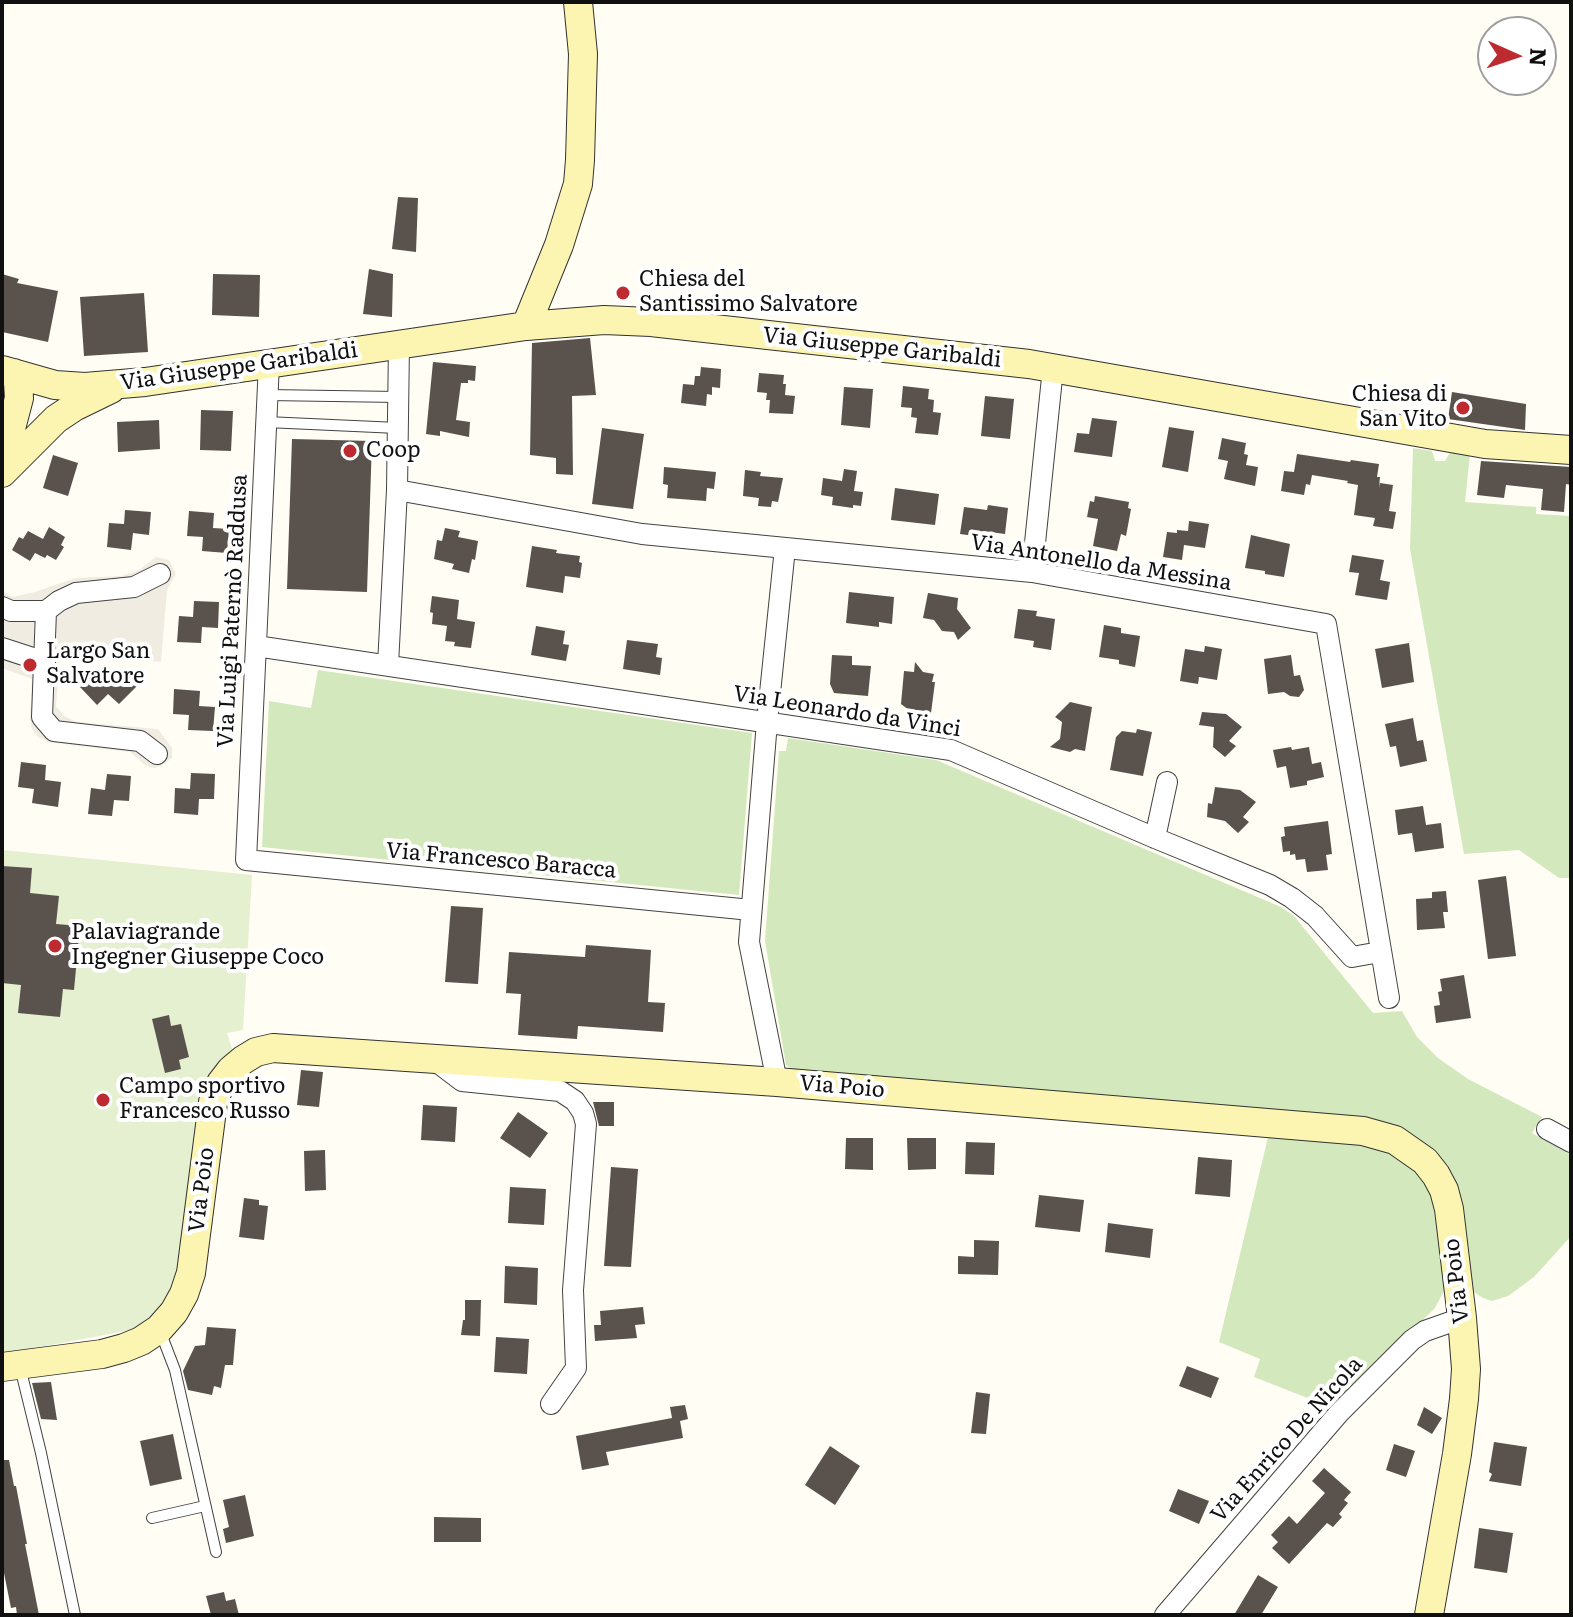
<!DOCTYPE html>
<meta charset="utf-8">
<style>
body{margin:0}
#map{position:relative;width:1573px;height:1617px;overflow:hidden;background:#fffdf4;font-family:Literata,serif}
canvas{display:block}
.frame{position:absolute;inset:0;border:4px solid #101010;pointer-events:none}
.north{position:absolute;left:1477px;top:16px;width:80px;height:80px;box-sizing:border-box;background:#fff;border:2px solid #9f9f9f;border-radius:50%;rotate:93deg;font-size:22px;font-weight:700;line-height:32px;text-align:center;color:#101010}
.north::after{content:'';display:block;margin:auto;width:28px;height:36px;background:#bd2b30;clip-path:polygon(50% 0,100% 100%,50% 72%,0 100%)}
</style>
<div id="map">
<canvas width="1573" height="1617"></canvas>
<div class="frame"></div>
<div class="north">N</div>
</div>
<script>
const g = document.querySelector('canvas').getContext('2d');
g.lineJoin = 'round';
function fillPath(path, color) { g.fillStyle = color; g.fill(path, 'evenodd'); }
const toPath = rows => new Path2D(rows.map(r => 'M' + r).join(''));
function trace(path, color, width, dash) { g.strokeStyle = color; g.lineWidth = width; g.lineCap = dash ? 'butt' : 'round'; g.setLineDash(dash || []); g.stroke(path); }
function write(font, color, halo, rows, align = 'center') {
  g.font = font + ' Literata,serif'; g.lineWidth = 8; g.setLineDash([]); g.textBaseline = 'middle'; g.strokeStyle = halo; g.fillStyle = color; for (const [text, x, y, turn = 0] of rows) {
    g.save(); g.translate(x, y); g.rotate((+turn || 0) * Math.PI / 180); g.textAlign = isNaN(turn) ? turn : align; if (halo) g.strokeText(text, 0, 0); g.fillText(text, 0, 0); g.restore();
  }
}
fillPath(toPath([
 [1413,448,1432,451,1435,461,1445,461,1451,451,1470,454,1465,502,1536,507,1536,514,1571,516,1571,878,1559,878,1519,850,1464,854,1410,549],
 [318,670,752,733,739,895,262,847,269,701,311,708],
 [788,738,936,760,1281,907,1294,916,1373,1013,1402,1011,1417,1037,1438,1058,1468,1079,1542,1117,1532,1133,1571,1155,1571,1236,1534,1277,1508,1296,1492,1301,1483,1298,1472,1291,1418,1143,795,1071,786,1065,765,941,779,751,786,751],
 [1269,1133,1364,1140,1415,1166,1434,1194,1445,1289,1435,1308,1333,1408,1254,1377,1260,1359,1219,1342]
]), '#d3e9bd');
fillPath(toPath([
 [2,850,252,875,243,1030,227,1033,233,1052,180,1271,168,1304,142,1328,2,1354]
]), '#e4f0cf');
fillPath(toPath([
 [156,557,169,560,176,574,167,590,161,662,60,655,56,706,64,716,77,722,158,729,172,748,172,758,161,766,154,768,146,766,130,752,47,742,38,737,32,729,30,719,32,679,2,668,2,591,12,597,35,592,75,578,121,576,139,570]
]), '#f0ece1');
fillPath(toPath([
 [398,197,418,198,416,252,392,249],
 [369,269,393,274,392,317,363,314],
 [2,274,19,279,17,283,58,291,48,342,2,332],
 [213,274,260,275,259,317,212,315],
 [144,293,148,352,84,356,80,297],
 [590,338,596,395,572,396,573,475,556,474,556,458,530,455,532,343],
 [433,362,476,366,475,381,468,380,468,383,461,383,456,420,470,422,469,437,440,431,440,436,426,434],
 [701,367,721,369,720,388,712,387,712,395,707,394,706,406,681,403,683,384,694,385,695,376,700,376],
 [759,373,784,375,783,384,786,384,785,395,795,396,793,414,769,413,770,400,766,400,767,393,757,392],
 [903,386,929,389,928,399,934,400,933,412,941,413,938,435,915,433,917,418,911,417,912,408,901,407],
 [844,387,873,389,870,428,841,425],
 [1452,392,1526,404,1525,430,1448,419],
 [985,396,1014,399,1010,439,981,436],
 [201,410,233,411,231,451,200,450],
 [1092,418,1117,421,1112,457,1074,452,1077,433,1089,434],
 [159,420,160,449,118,452,117,422],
 [1169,427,1194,431,1188,472,1162,467],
 [602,428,644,434,633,509,592,504],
 [1222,438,1246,443,1244,454,1248,455,1246,465,1258,467,1255,486,1224,479,1228,461,1218,459],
 [292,439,372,441,367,592,287,589],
 [1297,454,1350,462,1351,460,1379,464,1377,477,1380,477,1379,488,1380,483,1393,485,1389,511,1396,512,1393,529,1373,526,1375,518,1354,515,1358,485,1347,483,1348,481,1312,475,1310,485,1306,484,1304,495,1281,491,1284,471,1294,472],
 [53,455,78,463,68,496,43,488],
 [1481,461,1571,467,1571,485,1566,484,1564,512,1541,510,1543,489,1506,485,1504,498,1477,495],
 [664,467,716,472,714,489,707,488,706,501,667,498,668,485,663,484],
 [844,469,857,471,854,491,863,492,861,506,853,505,853,508,832,505,833,497,821,495,823,478,842,481],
 [745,470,761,472,760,476,783,478,778,502,772,501,771,507,758,506,759,498,743,496],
 [895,488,939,494,935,525,891,520],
 [1095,496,1129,502,1128,508,1131,509,1126,536,1121,534,1117,551,1093,546,1098,519,1087,517,1090,501,1094,502],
 [988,505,1008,508,1005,534,983,531,982,537,960,534,964,507,987,510],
 [125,510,151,512,149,535,133,533,131,550,107,547,109,523,124,524],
 [189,511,214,513,213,528,229,529,227,553,202,551,203,537,187,536],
 [1189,521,1209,524,1205,548,1184,545,1182,560,1163,557,1167,532,1177,533,1177,530,1188,531],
 [49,527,65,537,61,545,64,547,56,560,47,555,45,558,35,553,30,561,12,550,19,537,23,539,28,531,43,539],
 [445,528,460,531,458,537,478,541,475,560,472,559,469,573,452,569,454,564,434,559,437,540,442,541],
 [1251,535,1290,544,1284,577,1265,574,1265,571,1245,568],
 [532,546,557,550,556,553,580,556,579,562,582,563,580,578,565,576,563,593,526,587],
 [1352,555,1384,560,1380,580,1390,582,1387,600,1355,595,1359,573,1349,572],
 [849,592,894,597,892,624,879,622,879,627,846,623],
 [928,593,958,598,957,609,971,628,958,640,954,632,942,631,934,620,923,618],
 [432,596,459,600,457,619,475,622,471,648,454,646,455,642,445,641,447,626,432,624,433,613,430,612],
 [194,601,219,602,218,628,202,627,201,643,177,642,179,616,193,617],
 [1018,609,1037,611,1036,616,1055,619,1051,650,1033,647,1034,641,1014,638],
 [1104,625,1121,628,1121,633,1140,636,1135,667,1119,664,1119,660,1099,657],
 [536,626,565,631,563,644,569,645,566,661,531,655],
 [627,640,658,644,656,657,662,658,660,675,623,669],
 [1409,643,1414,682,1382,688,1375,649],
 [1205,646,1222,649,1217,680,1199,677,1198,684,1180,681,1185,649,1204,652],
 [832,655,852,656,852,665,871,666,868,696,834,693,830,684],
 [1291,655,1294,676,1300,675,1304,690,1299,697,1290,696,1284,692,1268,694,1264,659],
 [915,662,923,672,934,674,932,682,935,682,931,713,909,710,901,704,904,671,914,672],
 [120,669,137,686,119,704,108,694,97,705,80,687,99,670,109,680],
 [174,689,200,691,199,706,215,707,213,731,188,730,189,715,173,714],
 [1070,702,1092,707,1085,751,1075,749,1070,752,1050,747,1060,739,1062,722,1055,717],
 [1202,712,1226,714,1242,727,1229,741,1236,746,1225,757,1213,747,1214,727,1199,725],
 [1413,718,1417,741,1423,740,1427,761,1400,767,1396,746,1390,747,1385,724],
 [1137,729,1152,732,1143,776,1110,770,1116,737,1122,731,1136,733],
 [1291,747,1292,750,1309,747,1312,764,1321,762,1324,777,1307,781,1307,785,1290,788,1286,766,1277,768,1273,750],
 [21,762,46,765,45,780,61,782,58,807,32,803,34,789,18,787],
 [191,773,215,774,214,799,199,799,198,815,174,813,175,788,190,789],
 [107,774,131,776,129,801,114,800,112,816,88,814,91,788,105,790],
 [1215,787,1240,790,1256,802,1243,817,1249,822,1238,833,1225,821,1207,817,1208,803,1212,804],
 [1423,806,1426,825,1441,823,1444,848,1415,852,1412,833,1398,835,1395,810],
 [1328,821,1332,854,1326,855,1328,870,1307,872,1305,859,1296,860,1295,854,1290,855,1290,851,1283,852,1281,837,1285,836,1284,827],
 [2,866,32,868,30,893,59,896,56,924,80,926,74,990,63,989,60,1017,18,1013,21,985,2,983],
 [1506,876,1516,956,1488,959,1478,880],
 [1446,891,1448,912,1443,912,1445,928,1417,930,1416,899,1432,898,1432,892],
 [451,906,483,908,478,984,445,982],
 [586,945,651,950,648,1002,665,1003,663,1032,578,1026,577,1039,518,1035,521,994,506,993,509,952,585,957],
 [1464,975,1471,1018,1436,1023,1434,1006,1440,1005,1438,992,1442,991,1440,979],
 [169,1015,171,1026,181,1024,189,1057,179,1060,181,1069,165,1073,152,1019],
 [301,1070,323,1072,319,1107,297,1105],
 [593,1102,614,1102,614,1126,599,1126],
 [423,1105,457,1107,455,1142,421,1140],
 [518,1112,548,1133,530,1158,500,1138],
 [846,1138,873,1138,873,1170,845,1169],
 [907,1138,936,1138,936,1169,908,1170],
 [966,1142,995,1143,994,1175,965,1174],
 [325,1150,326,1190,305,1191,304,1151],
 [1198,1157,1232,1160,1230,1197,1195,1194],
 [611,1167,638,1169,631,1267,604,1266],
 [510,1187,546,1189,544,1225,508,1223],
 [1039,1195,1084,1200,1080,1232,1035,1227],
 [244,1198,259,1200,259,1205,268,1206,264,1240,239,1237],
 [1108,1223,1153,1229,1150,1258,1105,1252],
 [974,1240,999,1241,998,1275,958,1274,958,1256,974,1257],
 [505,1266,538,1268,537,1305,504,1303],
 [465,1300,481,1300,480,1336,461,1335,463,1320,465,1320],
 [643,1307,645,1324,635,1325,637,1338,595,1341,594,1325,601,1325,600,1311],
 [207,1327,236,1329,233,1365,225,1365,221,1388,214,1386,212,1395,188,1390,183,1371,195,1346,205,1345],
 [496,1337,529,1339,527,1374,494,1372],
 [1187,1366,1219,1378,1211,1398,1179,1386],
 [51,1382,57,1420,41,1419,32,1383],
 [976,1392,990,1394,986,1434,971,1433],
 [685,1405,688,1419,680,1421,683,1438,606,1452,609,1465,582,1470,576,1436,672,1418,670,1407],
 [1424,1407,1442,1418,1432,1434,1417,1425],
 [173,1434,182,1479,150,1486,140,1441],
 [1494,1442,1527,1447,1521,1486,1489,1481,1492,1474,1489,1472],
 [1394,1444,1415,1451,1406,1477,1386,1470],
 [830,1446,860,1466,835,1505,805,1485],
 [2,1460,9,1460,14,1486,16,1486,27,1544,25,1544,39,1615,17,1615,16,1607,11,1608,2,1563],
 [1324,1468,1351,1492,1344,1500,1348,1503,1339,1514,1342,1517,1333,1527,1327,1523,1289,1564,1272,1548,1278,1542,1271,1535,1289,1516,1297,1524,1325,1493,1312,1481],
 [1178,1489,1209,1501,1199,1524,1169,1511],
 [245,1495,254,1536,226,1543,223,1529,229,1527,223,1500],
 [434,1517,481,1518,481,1542,434,1542],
 [1479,1528,1513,1533,1507,1573,1474,1568],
 [1258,1575,1278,1587,1261,1615,1234,1615],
 [224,1592,226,1601,235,1599,239,1615,211,1615,206,1596]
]), '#59524d');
const lane = toPath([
 [267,395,398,397],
 [266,422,398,428],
 [160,1331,175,1370,216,1552],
 [20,1367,41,1453,75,1615],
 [152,1518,205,1506]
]);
const street = toPath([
 [269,363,246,860,751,910],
 [397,490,642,534,1032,572,1326,624,1389,998],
 [1032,572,1053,368],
 [2,607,11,611,46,611,42,717,54,731,140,741,157,754],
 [46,611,59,601,76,593,134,587,160,574],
 [256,646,951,750,1155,838,1270,885,1292,898,1315,916,1352,957,1380,952],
 [2,648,45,662],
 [388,665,397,490,399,344],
 [1155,838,1167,782],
 [433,1059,462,1081,560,1091,575,1101,583,1113,586,1124,573,1290,576,1368,551,1404],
 [777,1082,749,942,767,722,785,548],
 [1547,1129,1571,1142],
 [1165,1615,1339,1413,1412,1340,1425,1331,1462,1318]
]);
const secondary = toPath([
 [526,326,559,245,578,184,580,160,583,54,578,2],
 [2,370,55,385,85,387,145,382,526,326,604,320,651,322,1029,364,1485,444,1571,450],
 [2,463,19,398,18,382,14,373],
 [2,473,56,419,74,407,111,389],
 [2,1367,102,1354,124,1348,141,1341,159,1329,174,1312,184,1294,191,1273,213,1102,221,1083,231,1070,243,1060,256,1052,273,1048,777,1082,1363,1131,1395,1140,1425,1161,1436,1175,1444,1190,1449,1209,1462,1318,1466,1369,1464,1399,1457,1454,1429,1615]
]);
trace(lane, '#434343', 12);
trace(street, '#434343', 22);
trace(secondary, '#323232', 30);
trace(lane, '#fff', 10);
trace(street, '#fff', 20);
trace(secondary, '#fcf5b1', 28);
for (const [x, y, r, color] of [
 [623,293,8,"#bd2b30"],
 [1463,408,8,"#bd2b30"],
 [350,451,8,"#bd2b30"],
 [30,665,8,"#bd2b30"],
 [55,946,8,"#bd2b30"],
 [103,1100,8,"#bd2b30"]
]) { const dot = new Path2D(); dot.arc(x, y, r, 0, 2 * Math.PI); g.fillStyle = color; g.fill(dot); trace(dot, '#fff', 3); }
write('22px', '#101010', '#fff', [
 ["Chiesa del",639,280],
 ["Santissimo Salvatore",639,305],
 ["Chiesa di",1447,395,"right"],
 ["San Vito",1447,420,"right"],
 ["Coop",366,451],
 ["Largo San",46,652],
 ["Salvatore",46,677],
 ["Palaviagrande",71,933],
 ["Ingegner Giuseppe Coco",71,958],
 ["Campo sportivo",119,1087],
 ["Francesco Russo",119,1112]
], 'left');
write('22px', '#101010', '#fff', [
 ["Via Giuseppe Garibaldi",882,348,6],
 ["Via Giuseppe Garibaldi",239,367,-8],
 ["Via Antonello da Messina",1101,563,9],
 ["Via Luigi Paternò Raddusa",233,611,-87],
 ["Via Leonardo da Vinci",847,712,9],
 ["Via Francesco Baracca",501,861,5],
 ["Via Poio",842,1087,5],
 ["Via Poio",202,1190,-83],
 ["Via Poio",1457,1281,-97],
 ["Via Enrico De Nicola",1287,1440,-48]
]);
</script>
